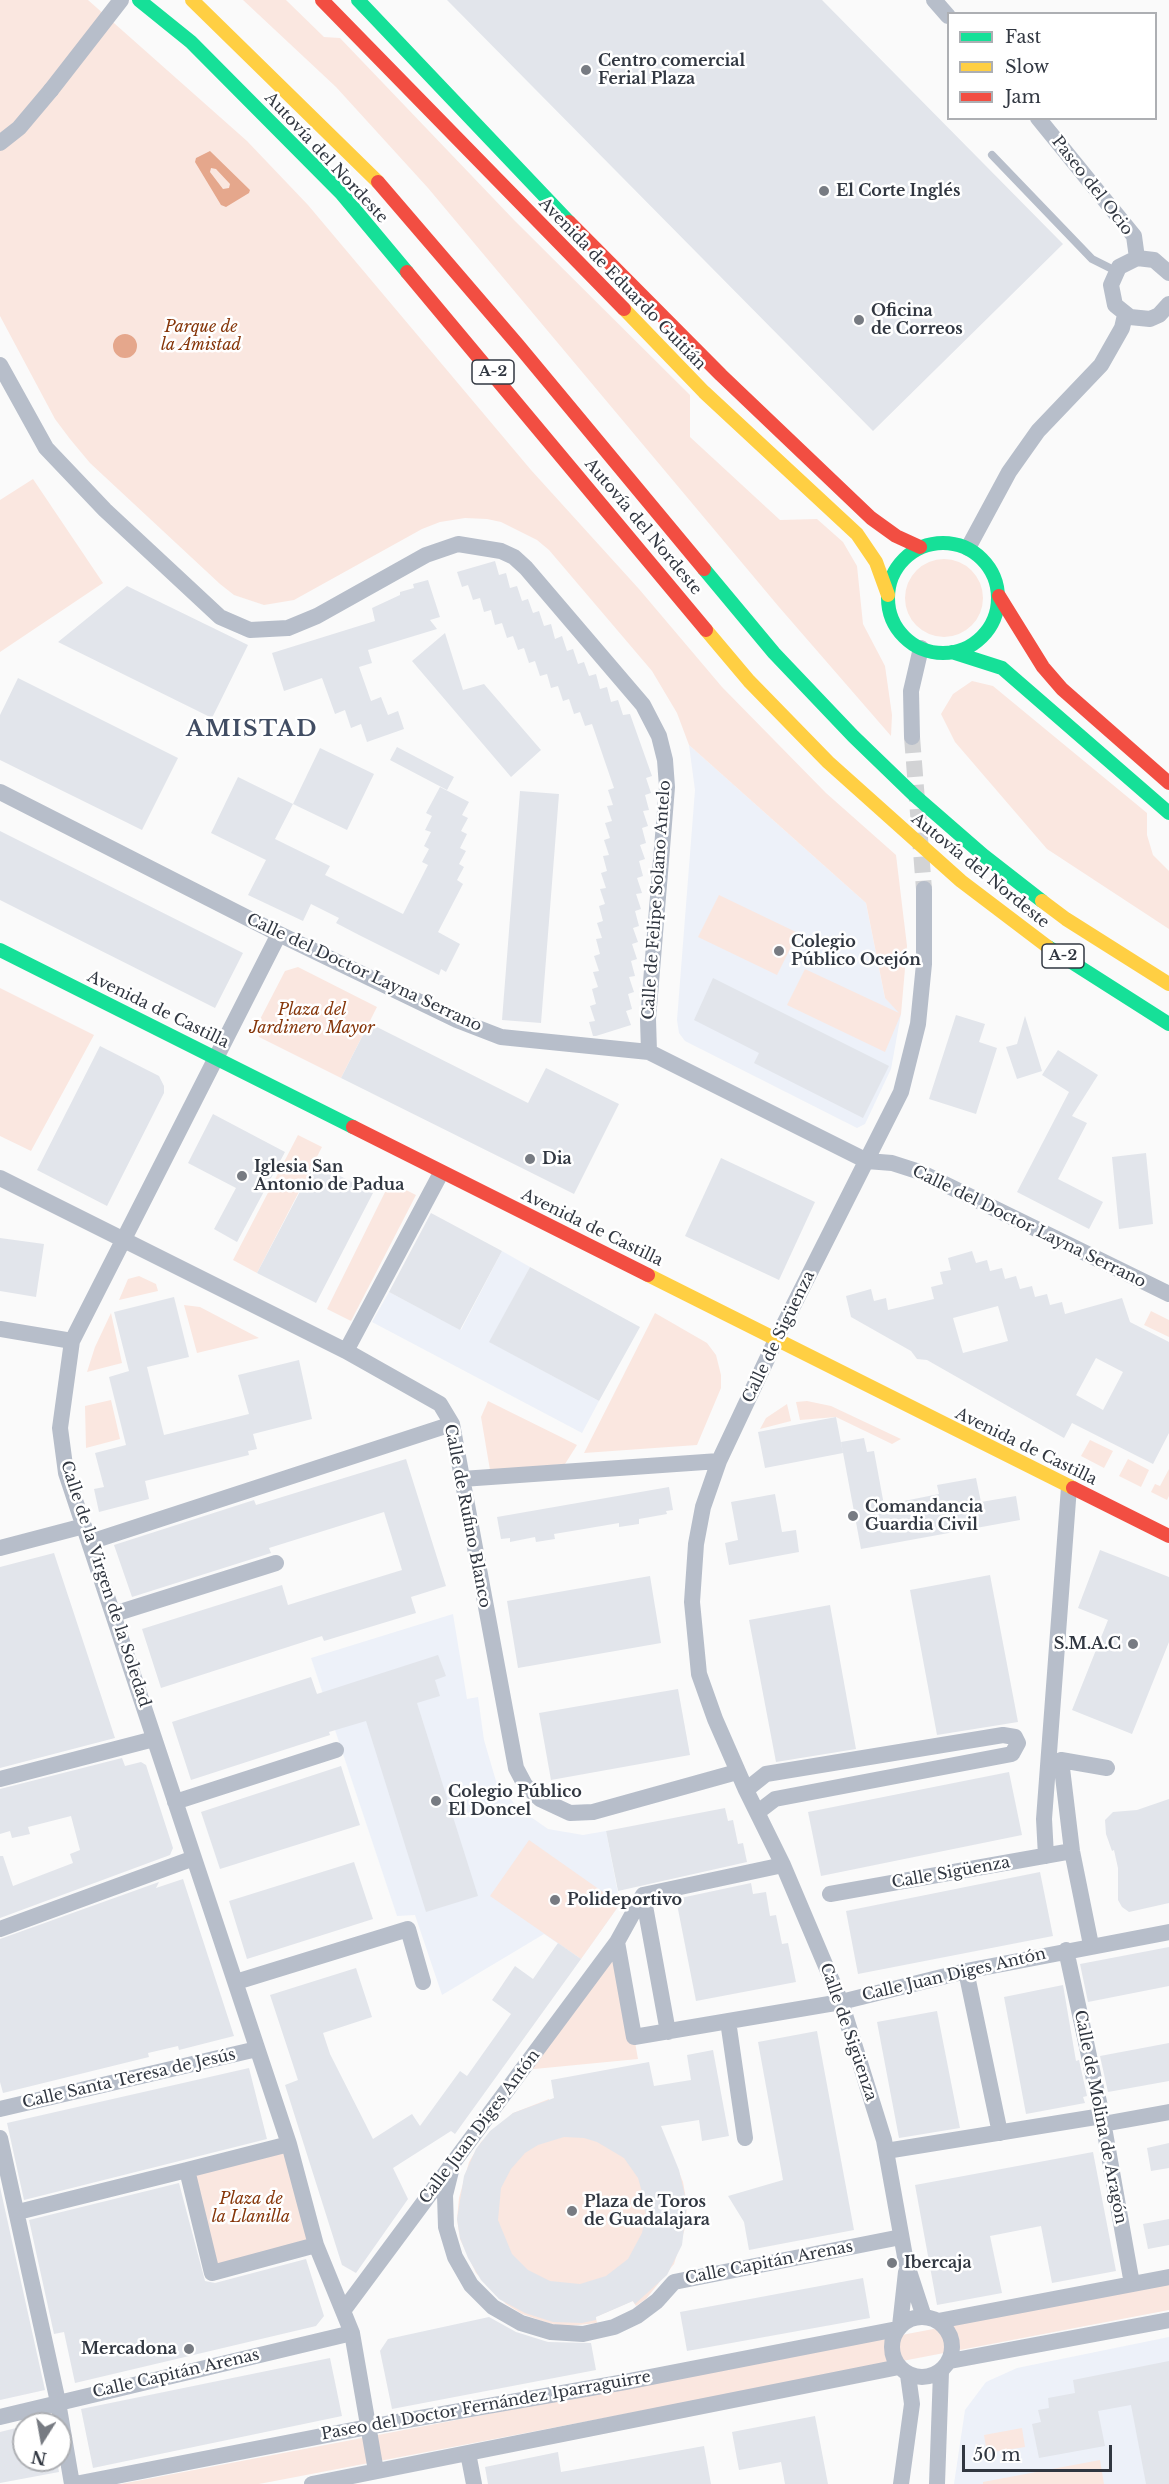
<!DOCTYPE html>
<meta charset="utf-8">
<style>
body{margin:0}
#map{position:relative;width:1169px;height:2484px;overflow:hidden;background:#fafafa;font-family:"Libre Baskerville",serif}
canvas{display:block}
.legend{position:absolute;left:947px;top:12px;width:210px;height:108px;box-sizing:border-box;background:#fff;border:2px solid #adafb3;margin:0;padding:8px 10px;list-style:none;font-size:18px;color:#313741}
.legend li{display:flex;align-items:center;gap:12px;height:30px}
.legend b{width:30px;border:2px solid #adafb3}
.north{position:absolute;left:12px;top:2412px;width:60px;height:60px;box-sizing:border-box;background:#fff;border:2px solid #adafb3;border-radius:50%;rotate:191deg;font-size:16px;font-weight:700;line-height:24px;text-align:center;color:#313741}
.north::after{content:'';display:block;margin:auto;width:21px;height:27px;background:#777b82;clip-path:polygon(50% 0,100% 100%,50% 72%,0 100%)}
.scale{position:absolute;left:962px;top:2445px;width:150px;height:27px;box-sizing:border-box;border:3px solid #313741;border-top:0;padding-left:8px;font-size:18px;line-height:21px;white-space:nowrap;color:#313741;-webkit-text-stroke:4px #fff;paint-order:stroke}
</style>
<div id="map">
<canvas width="1169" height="2484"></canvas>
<ul class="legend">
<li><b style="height:8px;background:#16e098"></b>Fast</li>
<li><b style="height:8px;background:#ffcf43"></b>Slow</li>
<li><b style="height:8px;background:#f24e42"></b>Jam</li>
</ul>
<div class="north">N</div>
<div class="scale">50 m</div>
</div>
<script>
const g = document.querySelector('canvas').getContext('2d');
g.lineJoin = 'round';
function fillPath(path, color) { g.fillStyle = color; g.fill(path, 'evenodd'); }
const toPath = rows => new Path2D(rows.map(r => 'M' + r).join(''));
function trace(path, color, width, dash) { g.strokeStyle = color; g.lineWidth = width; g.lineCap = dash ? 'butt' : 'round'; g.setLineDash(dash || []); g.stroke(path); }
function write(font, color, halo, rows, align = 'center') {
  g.font = font + ' "Libre Baskerville",serif'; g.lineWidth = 5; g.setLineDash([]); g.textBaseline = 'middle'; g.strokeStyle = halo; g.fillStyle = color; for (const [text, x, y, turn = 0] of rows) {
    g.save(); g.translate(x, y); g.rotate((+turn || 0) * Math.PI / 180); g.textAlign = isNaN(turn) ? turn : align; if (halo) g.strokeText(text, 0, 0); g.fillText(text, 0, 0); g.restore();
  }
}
fillPath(toPath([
 [689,745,866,903,885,998,901,1014,891,1069,865,1124,857,1128,685,1041,679,1033,677,1020,695,790],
 [502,1251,530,1267,490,1342,599,1401,582,1433,372,1322,389,1292,461,1330],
 [453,1614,467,1699,478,1697,484,1740,496,1781,518,1808,548,1829,583,1835,606,1831,620,1904,581,1959,544,1934,442,1995,415,1915,397,1916,311,1658],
 [1169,2337,1169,2484,954,2484,965,2410,986,2382,1017,2368]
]), '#edf1f9');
fillPath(toPath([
 [0,0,88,0,247,141,308,205,531,470,639,589,722,687,826,793,896,855,907,946,901,1014,885,1052,787,1005,805,969,899,1013,885,998,866,903,689,745,677,713,652,671,549,550,537,540,501,522,487,519,465,518,440,522,422,529,294,600,264,605,234,595,220,584,90,463,70,439,55,419,0,316],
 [243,0,286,0,324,37,340,38,515,221,690,395,690,437,780,520,817,519,843,542,857,566,863,624,885,666,892,715,891,736,779,607,428,188,336,87],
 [33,479,103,583,0,652,0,500],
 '905 598a39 39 0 1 1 78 0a39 39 0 1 1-78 0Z',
 [972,681,993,686,1147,813,1147,835,1153,855,1169,871,1169,929,1047,849,955,742,941,714,953,694],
 [719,895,798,933,777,975,698,937],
 [298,967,377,1007,341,1078,259,1037,256,1027,285,971],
 [0,988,94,1035,31,1151,0,1136],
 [298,1135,322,1147,257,1273,233,1260],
 [390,1182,416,1195,351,1321,327,1309],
 [139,1276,156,1284,158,1291,119,1300,128,1279],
 [184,1305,200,1307,259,1338,197,1353],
 [1151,1311,1169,1320,1169,1337,1144,1325],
 [111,1313,122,1363,87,1372,95,1347],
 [655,1313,707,1343,716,1355,721,1375,721,1388,697,1445,584,1453],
 [111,1400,120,1439,86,1448,85,1406],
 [488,1401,577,1445,565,1464,490,1470,481,1417],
 [807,1401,831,1406,901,1439,892,1444,836,1417,800,1420,796,1402],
 [787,1404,791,1421,760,1429,766,1418],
 [1090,1440,1113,1451,1104,1468,1081,1456],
 [1128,1459,1149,1470,1141,1487,1119,1476],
 [1169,1469,1169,1496,1167,1500,1151,1492,1155,1484,1160,1486],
 [529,1840,620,1904,581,1959,490,1896],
 [617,1942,638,2059,524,2070],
 [549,2099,551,2112,670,2150,683,2182,687,2204,686,2225,674,2264,646,2299,636,2306,630,2297,630,2302,598,2316,595,2312,597,2323,569,2326,551,2324,522,2314,506,2304,476,2273,460,2239,457,2219,459,2198,469,2162,481,2142,513,2113],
 [289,2144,316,2245,212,2273,187,2170],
 [1169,2284,1169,2310,259,2484,121,2484],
 [1022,2428,1025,2447,987,2453,984,2435],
 [1100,2460,1104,2484,983,2484,983,2482]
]), '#fae7e0');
fillPath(toPath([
 [210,151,250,190,249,193,226,207,221,205,195,162,196,158],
 [211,168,216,169,230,184,229,188,223,189,210,172],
 '113 346a12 12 0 1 1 24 0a12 12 0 1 1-24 0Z'
]), '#e5a78c');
fillPath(toPath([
 [447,0,822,0,1063,244,873,431],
 [495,561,499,575,506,573,510,588,517,586,522,601,528,599,533,613,539,611,544,626,551,624,555,639,562,636,567,651,573,649,578,664,584,662,589,676,596,674,600,689,607,687,611,702,618,700,623,715,630,714,652,776,646,778,651,793,645,795,649,810,643,811,648,826,642,828,646,843,640,845,645,859,639,861,643,876,637,878,642,893,636,894,641,909,635,911,639,926,633,928,638,942,632,944,637,959,631,961,635,976,629,977,634,992,628,994,632,1009,626,1011,631,1025,596,1036,593,1036,589,1022,595,1021,590,1006,596,1004,592,989,598,987,593,972,599,971,594,956,600,954,596,939,602,938,597,923,603,921,599,906,605,904,600,889,606,888,601,873,607,871,603,856,609,855,604,840,610,838,605,823,612,821,607,806,613,805,608,790,614,788,592,724,585,726,580,712,574,714,569,699,563,701,558,686,551,688,547,674,540,676,535,661,529,663,524,648,518,650,513,636,507,638,502,623,495,625,491,610,484,612,480,598,473,600,468,585,462,587,457,572],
 [428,580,440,617,430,620,437,629,368,650,372,663,359,667,371,701,381,697,388,715,398,711,404,729,367,742,361,724,351,728,345,710,335,714,322,678,284,691,272,653,375,621,372,608,400,595,400,592,414,588,413,584],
 [127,586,248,645,212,718,58,642],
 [445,633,463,690,484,684,541,750,511,777,412,661],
 [18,678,178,758,142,830,0,760,0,715],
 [397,747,454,777,447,790,390,760],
 [320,748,374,774,347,830,293,804,275,839,330,866,325,875,403,914,428,865,422,862,429,849,424,846,431,832,425,830,432,816,426,813,440,787,469,802,462,815,468,818,461,831,467,834,460,848,466,851,459,864,464,867,457,880,463,884,438,932,460,944,446,972,441,969,439,975,359,935,336,923,339,918,311,904,303,921,248,895,266,860,211,833,238,777,293,804],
 [520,791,559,794,541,1023,502,1020],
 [0,831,243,953,215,1008,0,900],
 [713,978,889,1066,863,1118,754,1063,759,1053,694,1020],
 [956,1015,985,1024,979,1042,997,1048,976,1114,929,1099],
 [1025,1016,1042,1071,1017,1079,1006,1047,1017,1044],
 [369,1023,528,1103,546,1068,619,1104,574,1194,341,1078],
 [100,1046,159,1076,164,1086,164,1093,107,1206,37,1170],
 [1058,1050,1098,1075,1072,1116,1087,1123,1058,1179,1103,1202,1089,1229,1017,1192,1069,1092,1042,1075],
 [213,1114,285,1152,237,1242,214,1229,236,1188,188,1163],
 [1146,1153,1153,1224,1119,1229,1112,1157],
 [721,1158,815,1202,779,1280,685,1236],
 [315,1163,373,1193,316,1303,257,1273],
 [431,1213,502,1251,460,1330,389,1292],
 [0,1238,44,1244,36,1297,0,1291],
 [972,1251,976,1263,987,1260,990,1271,1002,1268,1005,1279,1016,1276,1020,1289,1032,1286,1035,1297,1047,1294,1050,1305,1062,1302,1065,1314,1122,1298,1130,1322,1169,1342,1169,1433,1153,1464,1072,1423,1064,1438,927,1360,917,1359,911,1351,851,1317,846,1296,871,1289,874,1301,886,1298,888,1310,934,1299,931,1287,943,1284,940,1272,951,1270,948,1258],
 [998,1306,1008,1341,963,1353,953,1318],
 [1096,1358,1123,1372,1103,1410,1076,1395],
 [530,1267,640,1327,599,1401,489,1342],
 [174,1297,189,1357,147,1367,164,1435,249,1414,238,1375,299,1360,312,1419,253,1434,257,1449,248,1451,249,1455,145,1481,149,1499,99,1512,94,1489,104,1487,95,1453,126,1445,109,1377,129,1371,114,1312],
 [836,1417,843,1453,765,1468,758,1432],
 [864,1438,867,1452,874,1451,884,1505,939,1494,937,1485,976,1478,981,1502,1016,1496,1020,1520,861,1549,841,1442],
 [406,1459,446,1586,411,1597,416,1613,324,1641,322,1636,161,1688,142,1629,282,1585,288,1605,402,1570,384,1512,269,1548,271,1553,132,1597,114,1545,254,1500,256,1505],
 [669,1487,673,1510,666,1511,667,1514,639,1519,639,1524,619,1527,619,1523,578,1530,554,1534,555,1539,536,1542,535,1537,510,1542,510,1538,501,1539,497,1517],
 [775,1494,782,1532,796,1530,799,1552,729,1565,725,1543,738,1540,731,1502],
 [1100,1550,1169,1577,1169,1642,1132,1734,1072,1710,1108,1620,1078,1608],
 [54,1553,115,1738,0,1768,0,1567],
 [990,1575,1018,1722,937,1735,910,1590],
 [650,1576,661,1643,518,1668,507,1601],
 [830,1605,856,1749,776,1762,749,1620],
 [438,1655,446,1676,435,1680,440,1696,417,1703,478,1896,426,1912,366,1721,329,1732,330,1735,191,1780,172,1722,311,1677,317,1694],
 [678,1689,690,1755,551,1780,539,1713],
 [122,1758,125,1766,141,1762,146,1765,173,1848,170,1855,0,1918,0,1856,3,1856,13,1886,73,1863,70,1854,80,1850,71,1816,28,1827,30,1834,12,1838,10,1831,0,1834,0,1789],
 [341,1766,360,1825,220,1869,201,1812],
 [1009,1772,1022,1835,821,1876,808,1812],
 [1169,1799,1169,1903,1129,1912,1122,1907,1118,1900,1118,1868,1114,1850,1112,1851,1106,1834,1105,1820,1113,1812,1137,1810],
 [725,1808,728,1821,733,1820,738,1844,743,1843,747,1862,618,1891,606,1831],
 [354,1862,373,1919,247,1959,229,1901],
 [1040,1872,1053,1936,858,1974,846,1911],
 [183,1879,234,2036,179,2050,178,2046,148,2053,149,2057,3,2093,0,2082,0,1939,159,1882,156,1888],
 [751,1883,753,1894,766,1892,770,1916,776,1915,782,1944,788,1943,796,1982,696,2001,676,1899],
 [558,1943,581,1959,455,2134,451,2131,393,2168,408,2199,356,2273,342,2265,285,2085,298,2080,270,1995,356,1968,372,2017,323,2033,330,2054,373,2139,412,2114,420,2126,460,2071,467,2076,511,2014,492,2000,515,1966,533,1979],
 [1169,1947,1169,1986,1088,2002,1080,1964],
 [1063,1985,1076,2061,1079,2060,1087,2096,1083,2097,1085,2103,1026,2114,1004,1997],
 [937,2011,960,2128,899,2138,877,2022],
 [817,2031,854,2230,749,2250,744,2222,728,2196,783,2180,758,2042],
 [1169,2043,1169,2081,1108,2092,1100,2056],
 [713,2050,729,2136,702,2141,699,2120,661,2126,679,2170,687,2204,682,2245,667,2275,635,2304,633,2301,596,2317,596,2320,582,2323,553,2322,525,2313,499,2299,481,2280,468,2258,460,2238,457,2219,464,2176,476,2149,490,2131,513,2113,554,2098,551,2080,649,2062,654,2086,691,2080,687,2055],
 [564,2137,584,2138,597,2142,624,2158,638,2178,644,2199,646,2215,642,2233,628,2259,606,2276,580,2284,550,2281,528,2270,512,2254,498,2220,501,2188,511,2169,525,2153,538,2145],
 [249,2068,267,2139,24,2200,7,2123],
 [1169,2143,1169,2168,1151,2171,1147,2148],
 [1093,2152,1116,2271,1052,2283,1041,2226,990,2236,1002,2293,937,2305,915,2185],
 [179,2183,205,2281,215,2283,306,2259,324,2316,316,2326,75,2383,64,2332,54,2334,29,2220],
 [0,2187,45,2390,0,2400],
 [1169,2219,1169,2245,1148,2249,1143,2224],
 [863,2278,870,2318,687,2351,680,2312],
 [489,2317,516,2332,548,2342,591,2343,596,2370,392,2409,380,2351,388,2339],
 [330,2358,342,2416,93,2468,81,2409],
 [1169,2361,1169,2484,1146,2484,1131,2405,1098,2411,1105,2446,1039,2458,1032,2424,1041,2422,1038,2410,1049,2408,1048,2398,1075,2393,1073,2380],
 [815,2416,828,2484,785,2484,781,2462,739,2470,732,2432],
 [24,2426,24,2460,57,2460,59,2472,0,2483,0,2432],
 [704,2446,711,2484,488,2484,485,2467,558,2452,561,2472]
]), '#e2e5eb');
trace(toPath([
 [912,737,924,889]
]), '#d2d3d5', 16, [16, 8]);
trace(toPath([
 [992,155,1092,259,1116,271]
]), '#b7beca', 8);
trace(toPath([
 [934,0,948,16],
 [1038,118,1134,236,1137,258],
 [0,143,19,128,51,90],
 [1169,273,1154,260,1137,258,1119,267,1111,285,1115,305,1130,317,1150,319,1159,315,1169,304],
 [0,365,46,448,105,510,220,617,250,630,288,628,317,616,426,555,458,544,501,551,514,557,526,568,643,705,659,736,665,760,667,787,648,1019,649,1052],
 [968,548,1009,472,1038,431,1101,365,1122,328,1125,315],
 [912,737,911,691,921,648],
 [0,792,279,934,457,1020,501,1037,649,1052,867,1161,892,1163,920,1172,1169,1294],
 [279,934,72,1341,60,1428,66,1473,289,2144,316,2245,352,2333,376,2471],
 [0,1178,346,1351,440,1404,452,1424,516,1768,525,1785,540,1799,570,1813,593,1812,737,1772],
 [0,1329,72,1341],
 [346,1351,441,1173],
 [462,1479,719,1461],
 [90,1542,452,1424],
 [0,1548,84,1526],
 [114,1614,276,1563],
 [0,1779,154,1739],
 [746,1790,766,1774,1003,1735,1015,1737,1018,1743,1012,1754,775,1799,758,1812],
 [175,1802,336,1750],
 [1046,1856,1044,1819,1069,1487],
 [830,1894,1072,1851],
 [643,1895,783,1865],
 [0,1929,194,1858],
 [617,1942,634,2037,841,2002,966,1971,1169,1932],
 [1091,1945,1072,1851,1061,1760,1107,1768],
 [1066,1950,1102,2116,1132,2284],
 [966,1971,1000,2133],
 [236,1982,408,1929,423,1982],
 [728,2021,745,2138],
 [0,2109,257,2049],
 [1103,2124,1169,2112],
 [0,2138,58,2402,72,2484],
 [289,2144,187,2170,212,2273,316,2245],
 [886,2151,1102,2116],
 [451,2171,445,2195,446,2227,455,2257,471,2285,493,2307,521,2323,551,2332,583,2334,614,2327,637,2316,657,2301,674,2282,901,2237],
 [18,2212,187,2170],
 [343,2311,617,1942,643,1895,668,2032],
 '892 2347a30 30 0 1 1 60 0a30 30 0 1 1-60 0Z',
 [924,2317,906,2262,884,2140,841,2002,783,1865,746,1790,715,1719,699,1674,692,1602,696,1544,703,1507,719,1461,776,1340,901,1092,918,1024,924,964,924,889],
 [938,2321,1169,2277],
 [900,2326,906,2272],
 [950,2361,1169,2320],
 [0,2417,352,2333],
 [468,2453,474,2484],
 [75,2484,368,2427,625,2382,897,2329],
 [312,2484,899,2367],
 [901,2484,912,2404,908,2375],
 [937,2484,941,2372]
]), '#b7beca', 16);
trace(toPath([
 [139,0,191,42,341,193,407,272],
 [358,0,569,222],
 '888 598a55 55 0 1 1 110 0a55 55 0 1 1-110 0Z',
 [704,569,774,653,853,736,914,795,983,855,1042,901],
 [952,652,1002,668,1169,813],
 [1048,947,1169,1024],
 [0,950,353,1127]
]), '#16e098', 14);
trace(toPath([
 [192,0,378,182],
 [624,309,704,392,857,534,876,562,888,595],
 [706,630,749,681,828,762,961,881,1048,947],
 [1042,901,1066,919,1169,984],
 [648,1275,1073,1488]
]), '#ffcf43', 14);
trace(toPath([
 [322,0,624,309],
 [378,182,518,345,704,569],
 [569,222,721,375,871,518,896,536,920,547],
 [407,272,706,630],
 [999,596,1043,667,1062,689,1169,783],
 [353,1127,648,1275],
 [1073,1488,1169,1536]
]), '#f24e42', 14);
trace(toPath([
 [51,90,121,0]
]), '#b7beca', 16);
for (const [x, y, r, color] of [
 [586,70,6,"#777b82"],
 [824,191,6,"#777b82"],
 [859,320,6,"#777b82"],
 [779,951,6,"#777b82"],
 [530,1159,6,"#777b82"],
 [242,1176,6,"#777b82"],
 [853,1516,6,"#777b82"],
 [1133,1644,6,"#777b82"],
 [436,1801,6,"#777b82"],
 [555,1900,6,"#777b82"],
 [572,2211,6,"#777b82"],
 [892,2263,6,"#777b82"],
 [189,2349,6,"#777b82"]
]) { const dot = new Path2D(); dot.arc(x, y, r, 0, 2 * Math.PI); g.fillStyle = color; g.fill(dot); trace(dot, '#fff', 2); }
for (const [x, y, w] of [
 [493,372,42],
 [1063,956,42]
]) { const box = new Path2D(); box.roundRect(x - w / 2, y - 12, w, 24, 4.5); g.fillStyle = '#fff'; g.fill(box); trace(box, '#313741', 1.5); }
write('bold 15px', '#313741', null, [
 ["A-2",493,372],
 ["A-2",1063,956]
]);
write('bold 16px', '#313741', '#fff', [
 ["Centro comercial",598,61],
 ["Ferial Plaza",598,79],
 ["El Corte Inglés",836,191],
 ["Oficina",871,311],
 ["de Correos",871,329],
 ["Colegio",791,942],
 ["Público Ocejón",791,960],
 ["Dia",542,1159],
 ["Iglesia San",254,1167],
 ["Antonio de Padua",254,1185],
 ["Comandancia",865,1507],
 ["Guardia Civil",865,1525],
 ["S.M.A.C",1121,1644,"right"],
 ["Colegio Público",448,1792],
 ["El Doncel",448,1810],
 ["Polideportivo",567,1900],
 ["Plaza de Toros",584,2202],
 ["de Guadalajara",584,2220],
 ["Ibercaja",904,2263],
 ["Mercadona",177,2349,"right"]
], 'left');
write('16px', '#313741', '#fff', [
 ["Autovía del Nordeste",326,158,47],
 ["Paseo del Ocio",1092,186,52],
 ["Avenida de Eduardo Guitián",622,284,46],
 ["Autovía del Nordeste",643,527,50],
 ["Autovía del Nordeste",980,871,39],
 ["Calle de Felipe Solano Antelo",657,900,-86],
 ["Calle del Doctor Layna Serrano",364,973,25],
 ["Avenida de Castilla",158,1010,26],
 ["Calle del Doctor Layna Serrano",1029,1227,26],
 ["Avenida de Castilla",592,1228,26],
 ["Calle de Sigüenza",779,1337,-64],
 ["Avenida de Castilla",1026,1447,26],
 ["Calle de Rufino Blanco",467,1516,79],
 ["Calle de la Virgen de la Soledad",105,1584,72],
 ["Calle Sigüenza",951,1873,-10],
 ["Calle Juan Diges Antón",954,1975,-13],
 ["Calle de Sigüenza",848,2032,71],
 ["Calle Santa Teresa de Jesús",129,2079,-13],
 ["Calle de Molina de Aragón",1100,2117,79],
 ["Calle Juan Diges Antón",480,2127,-53],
 ["Calle Capitán Arenas",769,2263,-11],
 ["Calle Capitán Arenas",176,2374,-13],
 ["Paseo del Doctor Fernández Iparraguirre",486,2406,-10]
]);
write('italic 16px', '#86360a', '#fff', [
 ["Parque de",201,327],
 ["la Amistad",201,345],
 ["Plaza del",312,1010],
 ["Jardinero Mayor",312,1028],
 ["Plaza de",251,2199],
 ["la Llanilla",251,2217]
]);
g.letterSpacing = '1.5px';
write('bold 22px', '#414d63', '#fff', [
 ["AMISTAD",252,730]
]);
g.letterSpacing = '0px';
</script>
